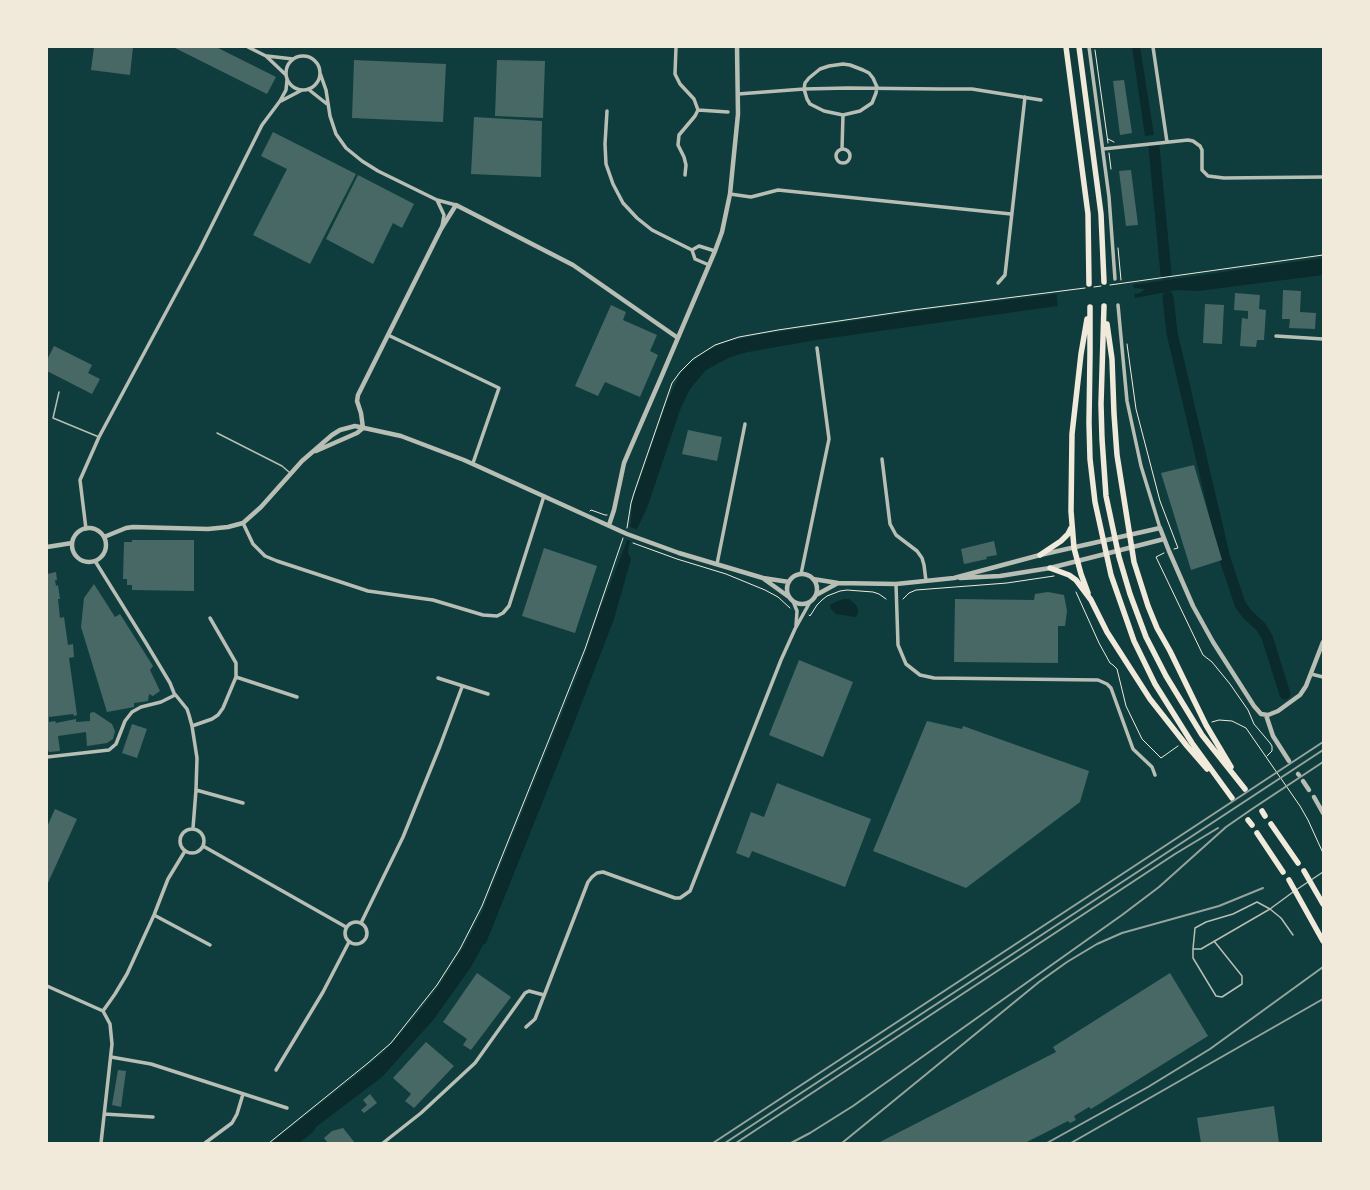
<!DOCTYPE html>
<style>
body{margin:0}
#map{position:relative;width:1370px;height:1190px;overflow:hidden;background:#0f3d3e;font-family:"Roboto Serif",serif}
canvas{display:block}
.frame{position:absolute;inset:0;border:48px solid #f1e9da;pointer-events:none}
</style>
<div id="map">
<canvas width="1370" height="1190"></canvas>
<div class="frame"></div>
</div>
<script>
const g = document.querySelector('canvas').getContext('2d');
g.lineJoin = 'round';
function fillPath(path, color) { g.fillStyle = color; g.fill(path, 'evenodd'); }
const toPath = rows => new Path2D(rows.map(r => 'M' + r).join(''));
function trace(path, color, width, dash) { g.strokeStyle = color; g.lineWidth = width; g.lineCap = dash ? 'butt' : 'round'; g.setLineDash(dash || []); g.stroke(path); }
fillPath(toPath([
 [1132,47,1140,47,1154,135,1145,136],
 [1323,258,1323,275,1198,291,1177,290,1135,298,1066,306,1057,306,816,340,748,352,730,357,706,370,690,389,680,410,647,508,629,545,628,553,631,559,614,619,569,736,486,943,483,945,471,967,434,1019,382,1077,316,1127,313,1132,299,1143,271,1143,357,1075,385,1051,415,1017,439,986,463,948,482,912,579,672,599,613,626,543,631,523,632,503,668,399,681,373,691,363,705,352,726,342,764,334,935,309,1138,284],
 [1134,288,1145,289,1140,293,1134,294,1063,302,1059,298],
 [843,599,849,599,856,605,858,609,858,614,855,617,836,614,830,608,830,605,833,603]
]), '#0a2a2b');
fillPath(toPath([
 [1133,282,1134,290,1061,299,1134,292,1135,300,1066,308,1058,308,1056,291],
 [628,526,638,530,633,542,625,539]
]), '#0f3d3e');
trace(toPath([
 [1154,147,1166,274],
 [1168,297,1172,333,1225,559,1240,604,1247,614,1261,627,1267,637,1285,694]
]), '#0a2a2b', 11);
fillPath(toPath([
 [94,47,133,47,130,75,91,70],
 [173,47,216,47,276,77,267,94],
 [354,60,446,64,443,122,352,118],
 [497,60,545,61,543,118,495,116],
 [1124,80,1132,133,1120,135,1113,81],
 [474,117,542,121,541,177,471,174],
 [273,132,356,174,310,264,253,235,287,169,261,156],
 [1131,170,1138,225,1126,226,1119,171],
 [358,175,414,204,402,228,393,223,373,264,326,239],
 [1283,290,1301,291,1300,312,1316,313,1315,329,1289,328,1290,319,1282,319],
 [1235,293,1260,295,1259,309,1266,310,1264,340,1257,340,1256,347,1240,346,1242,318,1248,319,1248,311,1234,310],
 [1205,304,1224,305,1222,344,1203,343],
 [611,305,626,312,623,320,657,335,650,351,658,355,640,397,605,382,598,396,575,386],
 [54,346,92,365,88,373,100,379,92,394,47,371,47,360],
 [688,430,722,437,717,461,682,454],
 [1194,465,1222,560,1191,570,1161,473],
 [132,540,194,540,194,591,132,590,132,585,127,585,127,579,123,579,124,542,132,542],
 [994,541,997,555,986,557,987,559,964,564,961,549],
 [544,548,597,566,575,633,522,616],
 [56,572,57,580,55,580,56,586,58,585,60,599,58,599,60,618,64,617,68,645,73,644,74,657,69,658,77,715,74,716,73,714,49,717,49,722,55,721,56,723,76,719,76,722,90,721,90,713,94,712,112,724,115,731,113,739,107,743,87,746,86,732,58,736,60,751,49,752,47,748,47,574],
 [94,584,115,617,120,614,153,666,150,670,160,691,153,696,149,694,148,701,134,703,134,707,107,712,81,627,84,598],
 [1048,592,1064,595,1067,611,1065,626,1058,626,1058,663,954,662,955,599,1034,600,1035,594],
 [799,660,853,682,823,757,769,735],
 [927,721,962,729,963,726,1089,771,1080,802,966,888,873,851],
 [132,724,147,729,137,758,122,753],
 [777,783,871,819,845,887,752,851,749,858,736,853,751,812,764,817],
 [55,809,77,819,47,885,47,827],
 [477,973,511,997,471,1050,463,1045,467,1039,443,1022],
 [1170,973,1208,1036,1091,1109,1089,1107,1074,1116,1076,1120,1070,1123,1068,1121,1025,1143,878,1143,1056,1052,1053,1047],
 [426,1042,454,1066,414,1108,405,1101,411,1094,393,1078],
 [118,1070,126,1071,121,1107,112,1105],
 [370,1094,377,1103,364,1113,361,1110,367,1105,363,1100],
 [1274,1106,1279,1143,1201,1143,1197,1118],
 [343,1128,355,1143,328,1143,324,1138,332,1131]
]), '#486865');
trace(toPath([
 [1095,50,1108,143],
 [1108,139,1114,142],
 [1109,153,1111,169],
 [1118,248,1121,280],
 [1110,285,1323,255],
 [1094,287,1101,286],
 [1127,344,1136,409,1160,501,1178,548,1174,549],
 [590,511,591,510,605,515,607,515],
 [627,528,631,503,634,493,672,383,680,372,693,359,715,345,739,337,778,330,913,310,1085,288],
 [633,543,677,559,726,574,765,590,778,597,790,608],
 [1164,553,1156,557,1203,655,1212,662,1230,684,1248,710,1254,724,1270,743,1272,746,1272,751,1267,756],
 [1076,592,1099,643,1110,663,1113,665,1117,669,1126,706,1142,739,1161,758,1178,746],
 [903,599,909,593,916,590,1007,583,1054,576],
 [809,615,810,616,817,605,822,600,827,596,840,591,847,590,873,592,879,594,886,599],
 [1212,722,1219,720,1232,721,1246,728,1300,806,1308,820,1323,853],
 [269,1143,368,1063,391,1043,437,985,460,949,482,906,550,737,585,649,623,538]
]), '#f1e9da', 1);
trace(toPath([
 [59,392,53,418,99,437],
 [217,433,282,466,289,472],
 [1311,880,1323,872],
 [1296,890,1308,882],
 [1293,935,1281,918,1270,909,1293,892],
 [1214,941,1242,976,1242,984,1222,997,1216,996,1193,958,1193,949,1201,949,1270,909],
 [1193,949,1195,928,1206,922,1233,914,1257,902,1270,909]
]), '#b8beb3', 1.5);
trace(toPath([
 [248,47,266,56,286,75],
 [676,47,675,74,680,84,694,99,698,110,695,116,679,135,678,145,684,157,686,165,685,175],
 [1089,47,1109,197,1115,279],
 [1153,47,1167,142],
 [267,56,293,59],
 '286 73a17 17 0 1 1 34 0a17 17 0 1 1-34 0Z',
 [843,64,850,65,863,70,869,73,873,78,877,87,876,93,872,103,860,111,843,115,824,111,810,104,807,99,804,89,805,83,809,78,820,69,829,66,843,64],
 [320,73,326,90,330,116,336,134,346,148,362,161,378,171,437,200,456,205],
 [308,89,327,104],
 [738,94,804,89,848,88,941,89,972,89,1041,100],
 [281,101,302,90],
 [698,110,728,112],
 [607,111,605,144,606,164,613,184,623,203,637,218,652,230,692,250,695,259,709,265],
 '836 156a7 7 0 1 1 14 0a7 7 0 1 1-14 0Z',
 [842,149,843,115],
 [1103,149,1188,140,1193,141,1200,146,1202,150,1202,170,1208,176,1224,178,1323,177],
 [730,194,751,197,778,190,1011,214],
 [437,200,444,215,442,226],
 [692,250,699,246,715,251],
 [998,283,1005,275,1025,97],
 [1118,305,1127,401,1141,466,1160,528],
 [388,335,499,388,473,463],
 [1276,336,1323,339],
 [882,459,890,524,896,535,917,551,922,558,924,565,926,581],
 [243,523,253,544,265,556,277,561,368,591,433,600,483,615,497,616,503,613,509,606,544,496],
 [86,529,80,480,99,437,200,249,262,125,280,101,286,90,287,80],
 [95,561,146,643,170,683,174,693,187,709,189,715,192,726,197,758,196,790,193,828],
 [717,564,745,424],
 [801,574,829,439,817,348],
 [896,584,898,645,906,664,920,675,934,678,1098,680,1107,684,1111,688,1133,749,1152,767,1155,775],
 [793,601,797,611,796,626],
 [1311,674,1323,677],
 [236,677,297,697],
 [438,678,488,694],
 [192,726,212,719,218,715,223,708,236,677,236,663,210,618],
 [47,757,109,750,116,744,125,721,132,712,141,707,161,702,175,695],
 [196,790,243,803],
 '180 841a12 12 0 1 1 24 0a12 12 0 1 1-24 0Z',
 [203,846,346,927],
 [154,915,210,945],
 '345 933a11 11 0 1 1 22 0a11 11 0 1 1-22 0Z',
 [361,923,403,837,440,746,462,687],
 [47,986,103,1011,110,1024,112,1044,101,1143],
 [103,1011,115,994,127,974,154,915,168,879,185,851],
 [526,1027,535,1019,588,882,592,877,597,873,603,872,675,898,680,898,690,891,781,660,795,629,810,602],
 [111,1057,151,1064,287,1108],
 [276,1070,323,992,349,942],
 [104,1114,153,1117],
 [205,1143,232,1123,237,1114,243,1094],
 [383,1143,421,1113,475,1063,525,993,529,991,544,995]
]), '#b8beb3', 3.5);
trace(toPath([
 [363,428,361,413,357,401,358,395,441,229,456,205,573,265,678,338],
 [316,451,357,433,363,428],
 [609,525,614,510,624,463,630,449,660,380,715,251,722,232,730,194,738,114,737,47],
 '72 545a17 17 0 1 1 34 0a17 17 0 1 1-34 0Z',
 [104,537,126,528,133,527,208,529,228,527,243,523,261,507,302,461,332,435,340,430,355,426,401,436,464,460,627,534,679,553,763,578,789,582],
 [47,547,72,543],
 '787 589a15 15 0 1 1 30 0a15 15 0 1 1-30 0Z',
 [960,578,1000,576,1050,568,1164,539],
 [764,579,789,597],
 [813,579,838,583,896,584,954,578,1040,555,1160,528,1169,551,1193,606,1213,642,1254,706,1261,714,1268,715,1278,711,1300,695,1306,686,1323,642],
 [816,595,838,583],
 [1266,715,1273,736,1289,761],
 [1298,774,1299,775],
 [1303,781,1309,790],
 [1314,797,1323,813]
]), '#b8beb3', 4.5);
trace(toPath([
 [1066,47,1088,214,1089,284],
 [1079,47,1101,214,1104,282],
 [1104,306,1101,404,1102,439,1106,496,1119,557,1130,594,1146,637,1166,676,1202,735,1245,789],
 [1090,307,1090,354,1089,423,1090,459,1095,502,1111,575,1134,641,1155,684,1192,743,1232,798],
 [1087,319,1081,354,1072,434,1071,511,1074,548,1081,574,1088,593],
 [1107,324,1112,359,1114,414,1117,455,1134,562,1148,606,1157,628,1170,651,1206,725,1231,767],
 [1040,555,1061,541,1068,534,1071,528],
 [1050,568,1069,575,1076,580,1091,600,1107,632,1150,699,1187,746,1207,769],
 [1262,811,1265,816],
 [1248,820,1252,825],
 [1271,824,1298,863],
 [1257,833,1283,872],
 [1304,871,1323,904],
 [1289,880,1323,941]
]), '#f1e9da', 5.5);
trace(toPath([
 [713,1143,1323,742],
 [725,1143,1323,750],
 [736,1143,1175,854,1218,828],
 [791,1143,810,1133,853,1106,1122,915,1159,887,1226,827,1252,809,1323,762],
 [842,1143,1039,982,1067,962,1097,944,1122,933,1219,906,1263,888],
 [1047,1143,1148,1087,1210,1049,1323,967],
 [1071,1143,1323,999]
]), '#97a49c', 2);
</script>
